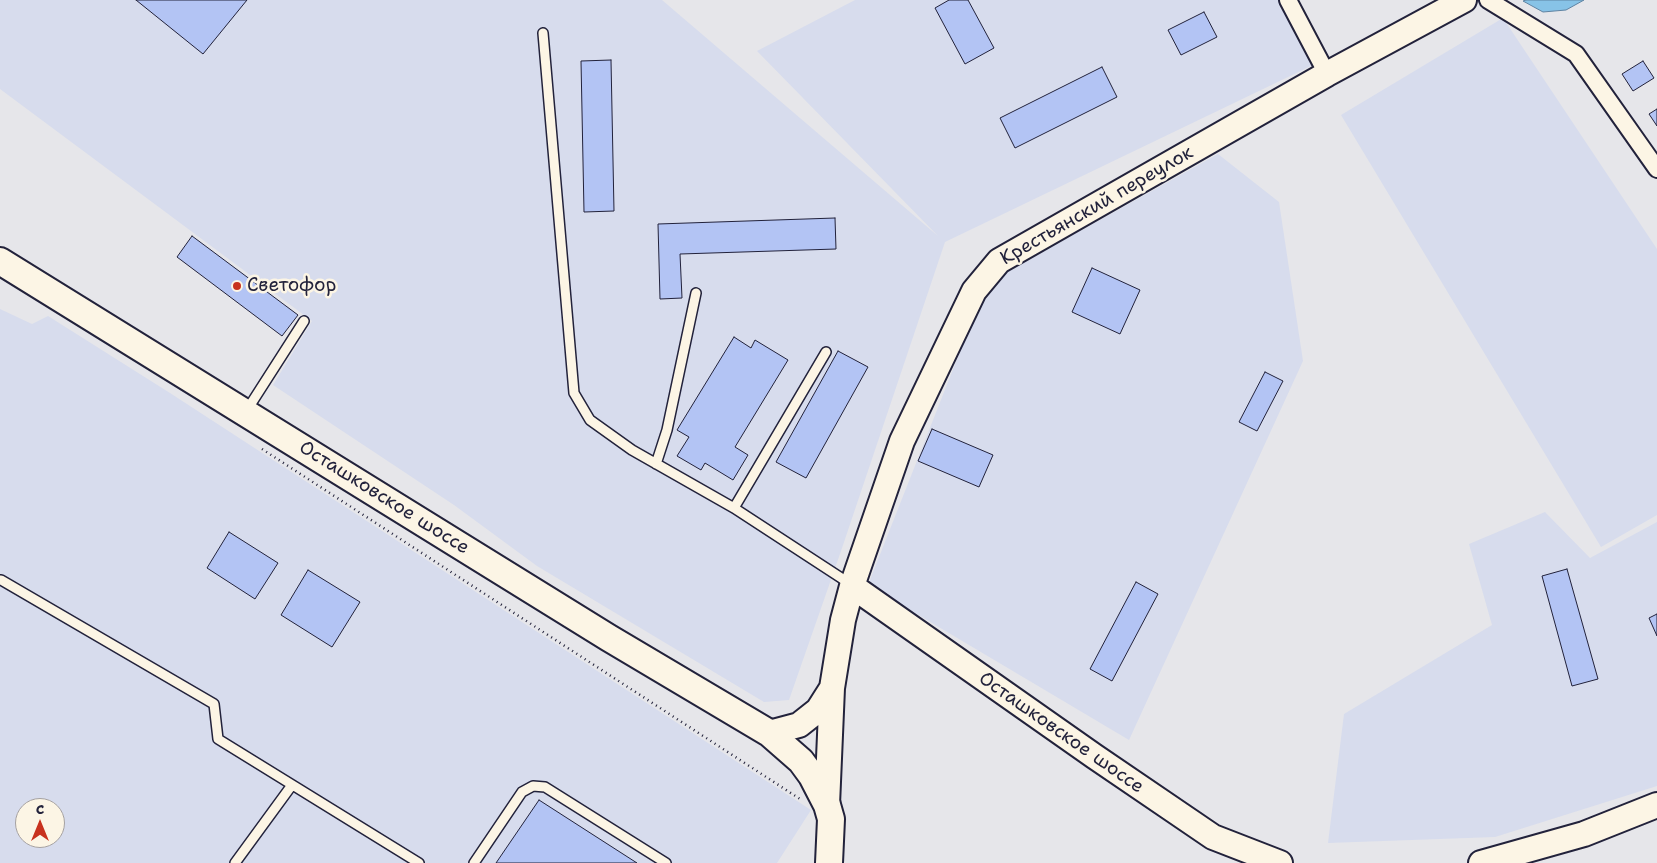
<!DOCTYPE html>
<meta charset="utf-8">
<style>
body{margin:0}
#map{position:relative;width:1657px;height:863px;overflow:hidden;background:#e6e6ea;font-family:"Shantell Sans",sans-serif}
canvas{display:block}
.north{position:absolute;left:15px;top:798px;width:50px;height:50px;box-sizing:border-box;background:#fcf5e5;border:1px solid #a5a1a1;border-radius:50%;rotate:0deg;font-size:14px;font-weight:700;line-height:20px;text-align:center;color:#22223b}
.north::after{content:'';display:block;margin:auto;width:18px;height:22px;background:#c8321e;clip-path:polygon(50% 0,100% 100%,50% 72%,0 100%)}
</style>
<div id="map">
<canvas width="1657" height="863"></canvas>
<div class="north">С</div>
</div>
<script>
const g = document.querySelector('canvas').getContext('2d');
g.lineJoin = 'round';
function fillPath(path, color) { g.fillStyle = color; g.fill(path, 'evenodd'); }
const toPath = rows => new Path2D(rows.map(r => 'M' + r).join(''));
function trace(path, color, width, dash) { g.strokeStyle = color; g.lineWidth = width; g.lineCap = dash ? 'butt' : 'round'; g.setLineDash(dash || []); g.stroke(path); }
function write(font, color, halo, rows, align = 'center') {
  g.font = font + ' "Shantell Sans",sans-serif'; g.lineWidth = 5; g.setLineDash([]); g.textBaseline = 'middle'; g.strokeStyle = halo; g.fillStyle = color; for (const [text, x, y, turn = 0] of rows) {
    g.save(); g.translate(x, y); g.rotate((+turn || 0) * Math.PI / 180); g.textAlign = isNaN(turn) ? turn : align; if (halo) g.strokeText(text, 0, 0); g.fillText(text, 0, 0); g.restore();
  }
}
fillPath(toPath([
 [0,0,662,0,938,236,757,51,855,0,1279,0,1313,65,945,242,841,551,789,700,764,702,537,566,454,505,273,385,312,321,0,89],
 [1503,18,1657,249,1657,515,1601,547,1341,115],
 [1218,154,1279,202,1303,361,1129,740,868,585,987,283],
 [0,309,32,324,48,316,170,393,811,810,777,863,0,863],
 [25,808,55,808,55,838,25,838],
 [1545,512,1590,558,1657,522,1657,786,1495,837,1328,843,1344,714,1492,625,1469,544]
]), '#d7dced');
const water = toPath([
 [1526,0,1584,0,1566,10,1543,12,1523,1,1526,0]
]);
fillPath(water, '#87c3e7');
trace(water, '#5f83a2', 1);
const building = toPath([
 [136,0,247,0,203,54,136,0],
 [949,0,968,0,994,48,965,64,935,8,949,0],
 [1204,12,1217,37,1181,55,1168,30,1204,12],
 [611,60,614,211,584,212,581,61,611,60],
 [1643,61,1654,78,1633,91,1622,74,1643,61],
 [1102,67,1117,97,1015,148,1000,118,1102,67],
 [1657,109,1657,126,1649,114,1657,109],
 [835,218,836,249,680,254,682,298,660,299,658,224,835,218],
 [192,236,298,315,282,336,177,257,192,236],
 [1092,268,1140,290,1120,334,1072,312,1092,268],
 [734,337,751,348,755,340,788,360,735,447,748,455,733,480,705,463,701,470,677,456,689,437,677,430,734,337],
 [838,351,868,367,806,478,776,462,838,351],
 [1265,372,1283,381,1257,431,1239,422,1265,372],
 [932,429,993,455,979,487,918,461,932,429],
 [229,532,278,563,255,599,207,568,229,532],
 [1567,569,1598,679,1572,686,1542,576,1567,569],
 [308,570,360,602,332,647,281,615,308,570],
 [1136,582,1158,594,1112,681,1090,669,1136,582],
 [1657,614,1657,636,1649,618,1657,614],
 [539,800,637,863,496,863,539,800]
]);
fillPath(building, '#b3c4f4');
trace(building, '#22223b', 1);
const lane = toPath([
 [543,33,574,393,590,420,632,450,734,508,852,585],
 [247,410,304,321],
 [656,464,667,430,696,293],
 [734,508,826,352],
 [1,580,214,704,218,739,419,863],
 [235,863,292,785],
 [474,863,522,792,533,786,545,787,666,863]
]);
const street = toPath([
 [1288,0,1327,74],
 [1488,0,1576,54,1657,169]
]);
const secondary = toPath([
 [852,586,1094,756,1213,837,1280,863],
 [769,733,799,725,818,710,832,688],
 [827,805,832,688,843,620,852,586,902,441,974,291,999,261,1327,74,1464,0],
 [1481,863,1584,834,1657,805]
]);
const primary = toPath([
 [0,261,609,638,769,733,801,761,812,776,827,805,831,819,829,863]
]);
trace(lane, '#22223b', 12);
trace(street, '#22223b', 20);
trace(secondary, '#22223b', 28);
trace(primary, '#22223b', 30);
trace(toPath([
 [262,449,800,799]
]), '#22223b', 2.5, [1, 4]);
trace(lane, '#fcf5e5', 9);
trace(street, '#fcf5e5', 16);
trace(secondary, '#fcf5e5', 24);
trace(primary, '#fcf5e5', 26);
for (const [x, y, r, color] of [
 [237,286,5,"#c8321e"]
]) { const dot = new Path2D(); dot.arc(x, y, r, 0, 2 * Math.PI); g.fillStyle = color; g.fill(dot); trace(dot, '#fcf5e5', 2); }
write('19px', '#22223b', '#fcf5e5', [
 ["Крестьянский переулок",1097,206,-30],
 ["Осташковское шоссе",384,498,32],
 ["Осташковское шоссе",1061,733,35]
]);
write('19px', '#22223b', '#fcf5e5', [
 ["Светофор",247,286]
], 'left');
</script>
